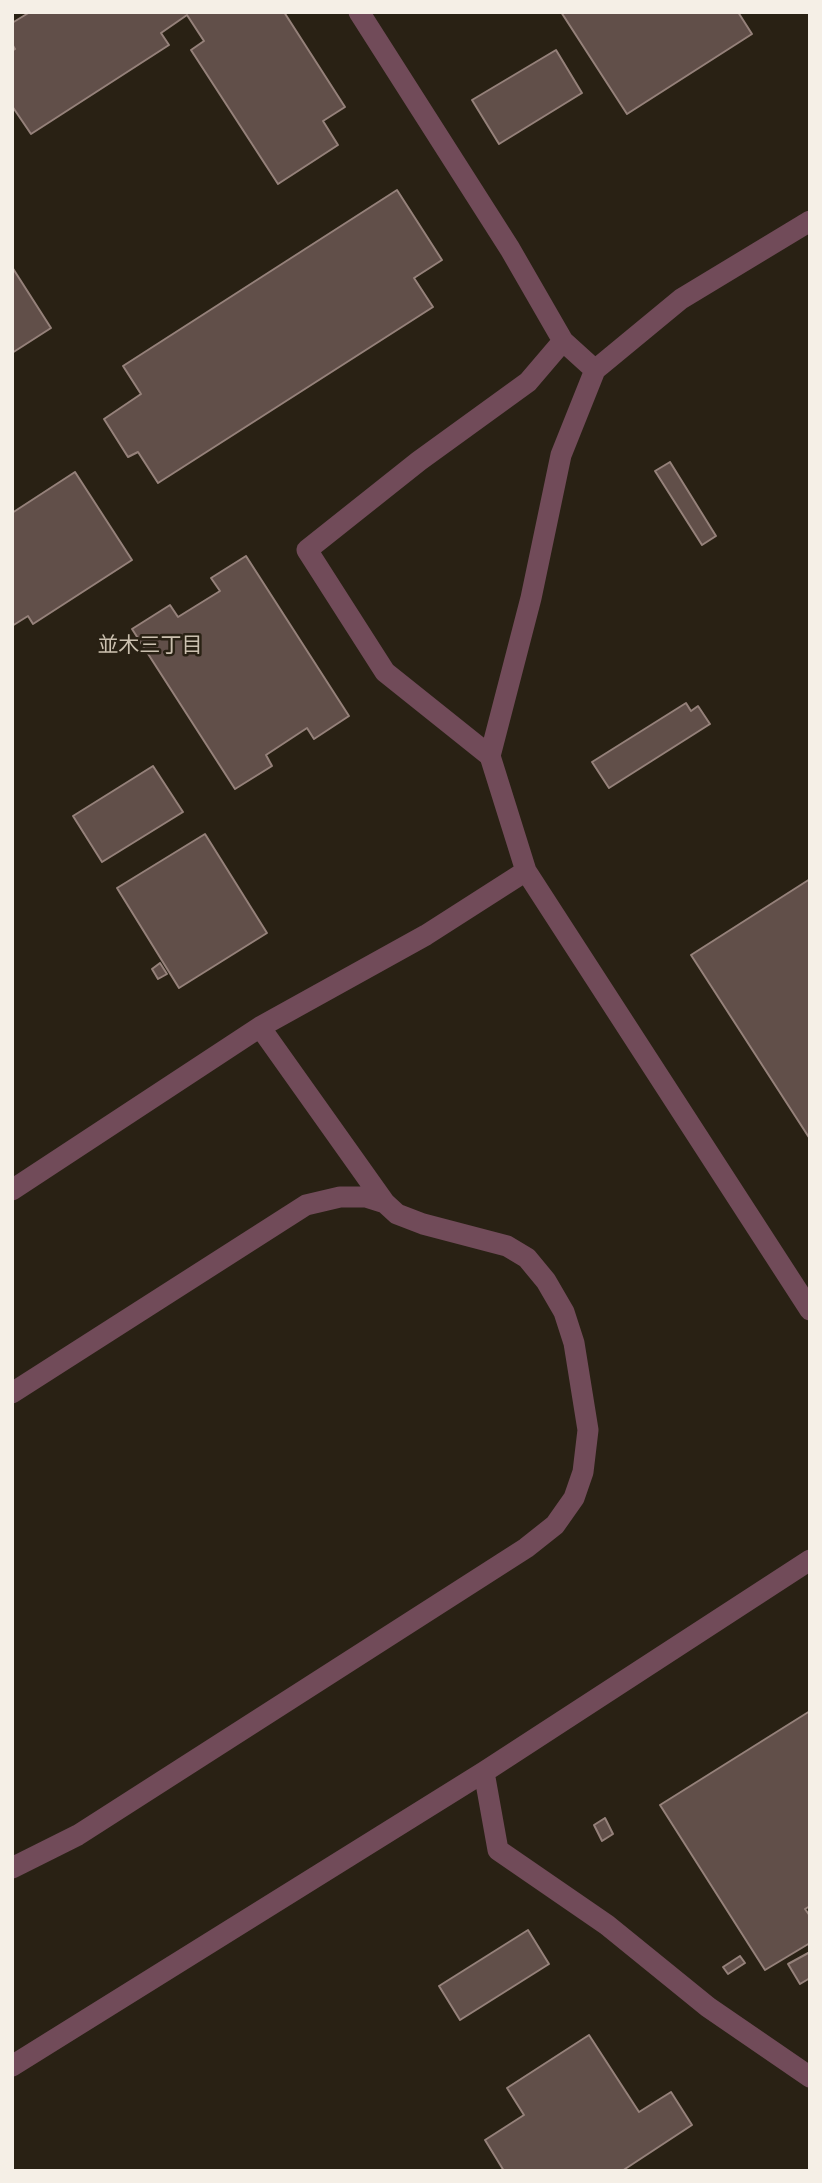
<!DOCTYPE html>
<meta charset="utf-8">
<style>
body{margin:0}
#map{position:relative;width:822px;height:2183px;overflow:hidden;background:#292114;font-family:"DejaVu Sans",sans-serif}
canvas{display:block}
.frame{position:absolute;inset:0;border:14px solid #f5efe6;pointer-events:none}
</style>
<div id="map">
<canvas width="822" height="2183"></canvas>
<div class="frame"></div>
</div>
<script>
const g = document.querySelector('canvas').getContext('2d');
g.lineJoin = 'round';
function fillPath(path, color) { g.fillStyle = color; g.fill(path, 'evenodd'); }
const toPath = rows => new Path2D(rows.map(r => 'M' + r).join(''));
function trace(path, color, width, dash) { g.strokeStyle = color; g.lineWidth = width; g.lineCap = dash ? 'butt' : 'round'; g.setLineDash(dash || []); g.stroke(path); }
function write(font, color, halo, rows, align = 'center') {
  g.font = font + ' "DejaVu Sans","Noto Sans JP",sans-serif'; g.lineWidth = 5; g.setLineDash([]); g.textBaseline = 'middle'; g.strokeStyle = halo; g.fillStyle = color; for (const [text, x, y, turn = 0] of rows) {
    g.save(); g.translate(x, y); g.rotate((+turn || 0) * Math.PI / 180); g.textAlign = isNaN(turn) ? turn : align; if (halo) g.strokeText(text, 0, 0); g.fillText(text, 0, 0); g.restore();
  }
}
const building = toPath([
 [30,12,284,12,345,107,323,121,338,145,278,184,191,50,204,41,187,15,161,33,169,45,31,134,12,106,12,51,15,49,12,44,12,23,30,12],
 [561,12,738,12,752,34,627,114,561,12],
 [556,50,582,93,499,144,472,100,556,50],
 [397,190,442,260,414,278,433,307,158,483,138,452,128,457,104,419,141,394,123,366,397,190],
 [12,267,51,328,12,353,12,267],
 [670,462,716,536,702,545,655,471,670,462],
 [75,472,132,560,33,624,28,616,12,626,12,513,75,472],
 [246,556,349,716,314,739,307,728,266,755,272,766,235,789,132,629,170,605,178,617,220,591,211,578,246,556],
 [686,703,691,711,698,706,710,724,609,788,592,762,686,703],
 [153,766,183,812,102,862,73,816,153,766],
 [205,834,267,933,179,988,117,888,205,834],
 [810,879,810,1139,691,955,810,879],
 [160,963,167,974,158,979,152,969,160,963],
 [810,1711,810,1906,805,1909,810,1916,810,1943,765,1970,660,1805,810,1711],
 [605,1818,613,1834,602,1841,594,1825,605,1818],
 [528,1930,549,1964,460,2020,439,1986,528,1930],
 [810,1952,810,1978,800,1984,788,1964,810,1952],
 [740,1956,745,1963,728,1974,723,1967,740,1956],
 [589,2035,639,2112,671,2092,692,2125,622,2171,504,2171,485,2140,524,2115,507,2088,589,2035]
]);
fillPath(building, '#614f49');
trace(building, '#95817a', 2);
trace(toPath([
 [359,12,510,249,563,341,595,370],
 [810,221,681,299,595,370,561,455,531,598,490,756,526,871,810,1310],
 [490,756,385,672,307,550,419,461,528,382,563,341],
 [12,1190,260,1027,426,935,526,871],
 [12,1393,306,1205,340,1197,366,1197,385,1203],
 [484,1772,498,1850,607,1925,708,2007,810,2077],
 [12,1868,78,1835,526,1548,555,1525,574,1498,583,1472,588,1430,574,1343,564,1312,546,1281,527,1258,507,1246,423,1224,397,1214,385,1203,260,1027],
 [12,2066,484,1772,810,1560]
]), '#714b59', 21);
write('21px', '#cbc0af', '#292114', [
 ["並木三丁目",150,647]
]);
</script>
